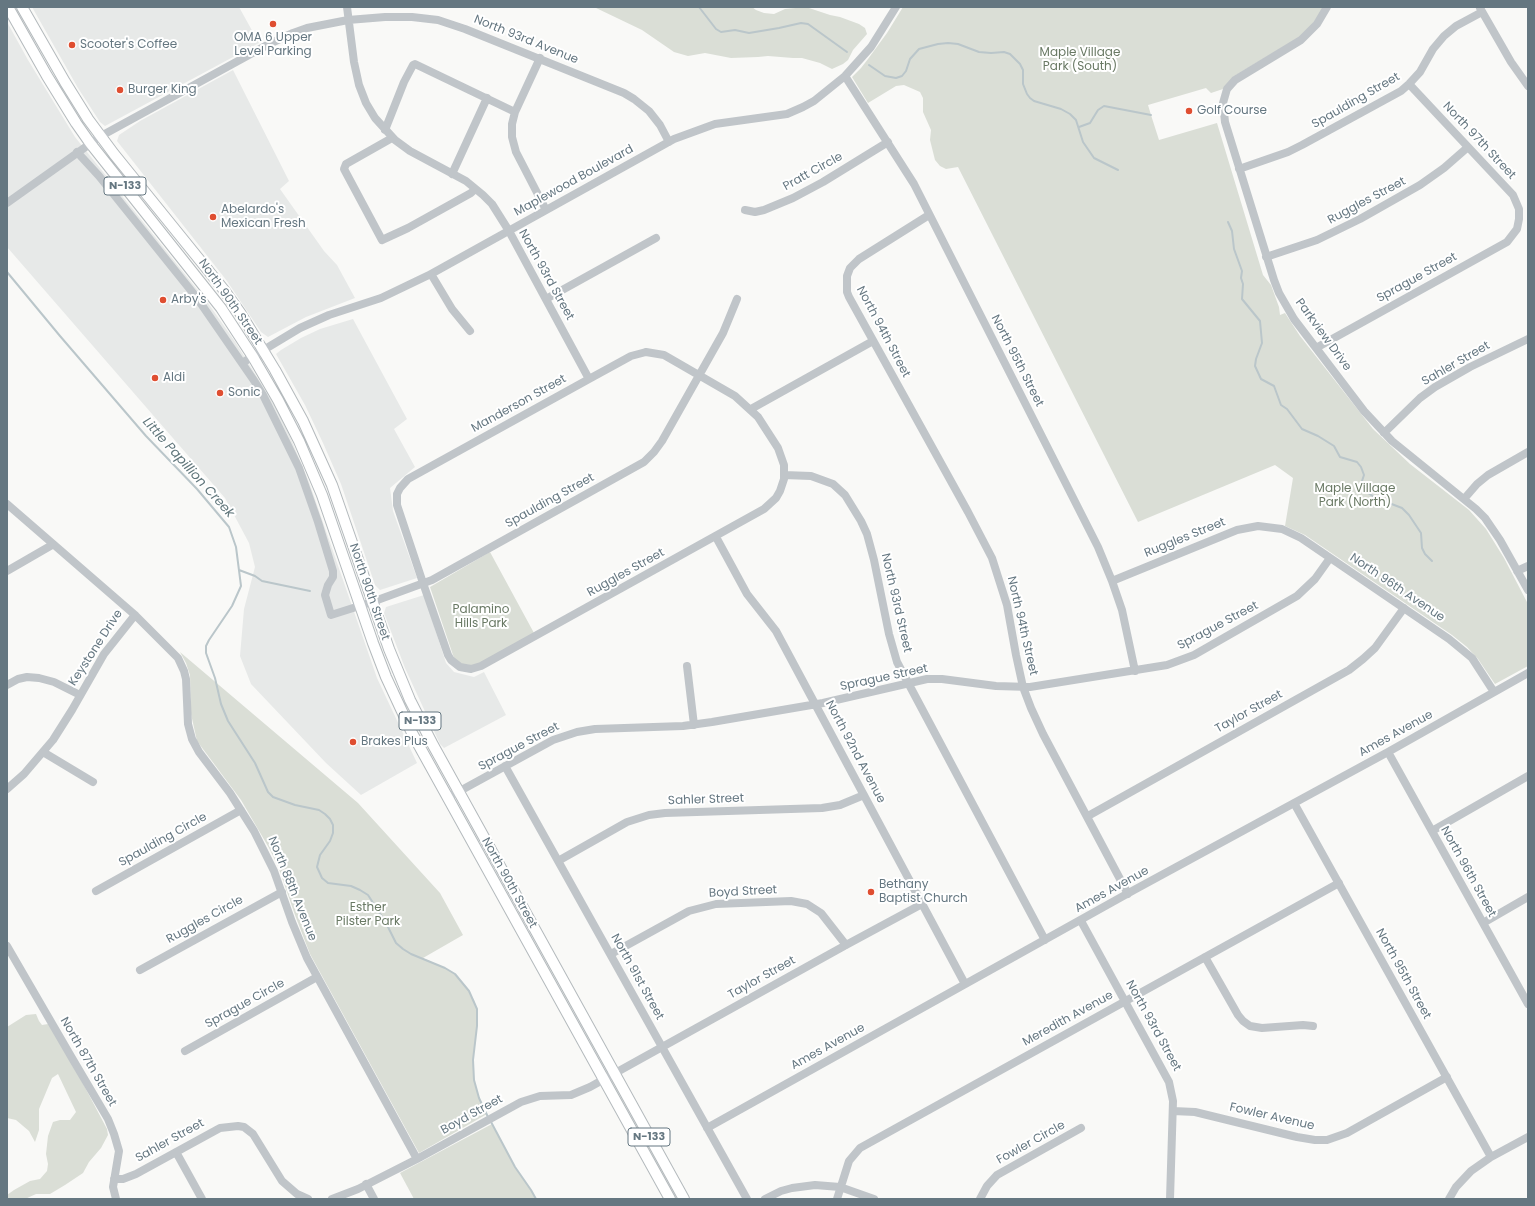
<!DOCTYPE html>
<style>
body{margin:0}
#map{position:relative;width:1535px;height:1206px;overflow:hidden;background:#f9f9f7;font-family:Poppins,sans-serif}
canvas{display:block}
.frame{position:absolute;inset:0;border:8px solid #657781;pointer-events:none}
</style>
<div id="map">
<canvas width="1535" height="1206"></canvas>
<div class="frame"></div>
</div>
<script>
const g = document.querySelector('canvas').getContext('2d');
g.lineJoin = 'round';
function fillPath(path, color) { g.fillStyle = color; g.fill(path, 'evenodd'); }
const toPath = rows => new Path2D(rows.map(r => 'M' + r).join(''));
function trace(path, color, width, dash) { g.strokeStyle = color; g.lineWidth = width; g.lineCap = dash ? 'butt' : 'round'; g.setLineDash(dash || []); g.stroke(path); }
function write(font, color, halo, rows, align = 'center') {
  g.font = font + ' Poppins,sans-serif'; g.lineWidth = 4; g.setLineDash([]); g.textBaseline = 'middle'; g.strokeStyle = halo; g.fillStyle = color; for (const [text, x, y, turn = 0] of rows) {
    g.save(); g.translate(x, y); g.rotate((+turn || 0) * Math.PI / 180); g.textAlign = isNaN(turn) ? turn : align; if (halo) g.strokeText(text, 0, 0); g.fillText(text, 0, 0); g.restore();
  }
}
fillPath(toPath([
 [32,7,239,7,259,43,105,126,100,122,78,88],
 [7,22,28,60,75,137,208,303,236,343,272,401,288,432,309,482,377,678,417,763,361,795,326,763,251,684,240,656,244,609,255,567,249,543,225,498,7,247],
 [233,70,289,181,280,189,324,251,337,265,355,298,306,317,268,337,261,332,227,281,117,141,119,135,140,121],
 [353,319,407,419,394,429,415,467,390,488,393,511,417,578,380,590,375,585,341,484,323,443,305,405,276,354,281,350,301,338,320,329],
 [424,595,446,663,454,672,474,677,484,672,506,715,444,748,440,744,405,668,384,613,386,607]
]), '#e7e9e8');
fillPath(toPath([
 [594,7,752,7,756,10,764,13,774,14,785,9,806,7,830,15,840,17,859,24,865,28,867,34,853,50,848,60,843,64,832,69,820,63,802,58,793,58,768,56,758,57,731,58,705,53,688,56,674,52,642,30],
 [903,7,1324,7,1318,17,1303,35,1241,72,1233,77,1223,89,1211,93,1206,88,1148,105,1151,115,1159,140,1217,123,1263,275,1271,285,1279,307,1280,315,1285,313,1300,336,1373,429,1410,464,1469,510,1486,529,1504,558,1528,604,1528,666,1495,684,1478,659,1467,647,1452,635,1305,535,1285,526,1293,478,1275,465,1138,522,958,167,946,169,940,166,935,160,930,140,931,130,923,112,923,98,920,92,904,85,896,86,868,103,852,77,861,68,868,59,887,33],
 [490,552,534,633,475,666,462,664,455,660,453,655,430,587],
 [180,652,358,803,440,893,463,935,423,958,445,968,455,974,463,983,474,1000,477,1009,477,1026,473,1060,474,1080,479,1098,487,1114,419,1153,310,954,295,915,278,866,269,848,241,800,197,741,191,714,190,675,186,663],
 [36,1014,39,1021,42,1025,48,1024,53,1027,107,1129,108,1135,101,1148,89,1162,83,1173,65,1185,50,1194,36,1194,25,1199,7,1199,7,1195,14,1190,30,1181,40,1179,47,1171,48,1164,46,1154,48,1136,53,1122,60,1120,70,1120,76,1112,58,1074,52,1078,39,1109,39,1130,35,1142,29,1131,16,1120,7,1118,7,1027,26,1015],
 [492,1124,515,1167,531,1190,536,1199,414,1199,400,1173]
]), '#daded6');
trace(toPath([
 [699,7,716,29,721,32,735,30,749,33,779,28,801,23,808,24,847,52],
 [869,65,885,76,896,78,902,76,906,71,910,59,919,49,938,44,948,43,958,44,979,52,991,53,1004,52,1010,54,1020,64,1023,70,1023,84,1027,94,1030,98,1034,101,1061,109,1070,114,1076,120,1083,142,1094,158,1118,170],
 [1079,127,1090,123,1098,110,1104,106,1151,115],
 [1228,222,1232,231,1234,249,1242,271,1241,278,1243,284,1242,299,1260,321,1262,343,1256,359,1255,366,1261,379,1274,386,1281,405,1287,409,1302,429,1318,436,1334,446,1340,457,1357,462,1361,467,1364,475,1362,481,1368,493,1376,498,1402,508,1409,515,1421,533,1422,548,1425,554,1432,561],
 [7,272,60,336,146,436,197,489,229,527,236,547,241,586,232,606,209,640,206,646,206,653,215,678,221,704,228,721,255,763,268,792,273,797,295,805,319,810,325,814,330,819,333,825,333,833,330,841,320,855,317,867,322,878,328,883,351,886,360,890,368,895,386,923,396,943,403,949,411,954,445,968,455,974,469,991,477,1009,477,1026,473,1060,474,1080,479,1098,488,1117],
 [239,570,255,576,262,581,310,591],
 [490,1120,515,1167,531,1190,536,1199]
]), '#bac6ca', 2);
const major = toPath([
 [8,7,47,76,76,123,90,143,221,308,253,357,278,400,299,441,322,495,373,643,386,677,412,733,670,1199],
 [22,7,65,82,88,119,114,154,224,290,241,314,275,370,303,421,332,485,389,649,410,700,433,745,684,1199]
]);
trace(major, '#b4babd', 12);
trace(toPath([
 [347,7,354,62,359,85,366,103,375,118,395,140,410,151,466,181,483,195,492,204,509,231,589,379],
 [1327,7,1317,24,1301,40,1235,80,1227,89,1223,103,1225,122,1274,280,1279,293,1294,319,1364,411,1392,441,1476,509,1485,518,1500,540,1528,590],
 [1480,8,1511,62,1528,86],
 [540,58,515,112,512,124,512,137,516,152,546,210],
 [845,76,914,184,1098,547,1112,581,1122,610,1135,671],
 [385,130,404,82,413,65,415,64,515,112],
 [392,138,346,164,344,169,382,240,408,228,471,193,475,189],
 [77,152,99,176,197,298,255,382,263,395,299,468,318,522,333,571,333,577,328,585,325,595,331,615,372,602,432,580,644,462,654,452,662,441,723,333,737,299],
 [1239,169,1288,152,1302,145,1401,91,1409,84,1420,72,1433,49,1444,36,1456,26,1482,12],
 [452,174,487,98],
 [7,203,101,136,269,44,293,33,307,28,348,20,385,17,412,17,438,20,465,29,624,93,634,99,649,111,660,125,669,142],
 [745,210,755,212,764,210,793,198,823,182,888,142],
 [929,215,859,259,850,268,847,276,847,292,849,297,968,512,992,558,1007,605,1016,655,1023,687,1031,708,1043,734,1128,894],
 [1266,257,1317,240,1360,219,1420,185,1444,168,1468,147],
 [431,274,452,309,470,331],
 [546,299,656,238],
 [1316,348,1507,242,1517,229,1519,219,1519,209,1513,195,1409,84],
 [646,352,664,355,735,396,758,417,778,448,784,465,784,479,780,491,776,498,764,509,481,666,471,669,460,667,451,660,448,655,423,583,397,505,397,494,400,488,408,479,589,379,631,356,646,352],
 [242,363,300,328,329,315,381,298,431,274,674,139,715,124,787,114,803,107,814,101,845,76,871,47,896,7],
 [751,409,873,341],
 [1384,433,1420,398,1435,387,1470,367,1528,339],
 [784,475,811,476,833,484,845,495,861,521,867,534,874,560,889,634,897,662,1045,940],
 [1464,499,1477,484,1488,475,1528,452],
 [7,504,135,615,178,658,184,671,186,679,188,724,192,739,199,752,230,793,254,831,274,871,292,922,307,958,417,1159],
 [716,537,747,594,776,631,965,984],
 [7,571,52,545],
 [1517,571,1528,566],
 [1112,581,1237,530,1258,526,1282,529,1301,538,1449,639,1472,658,1494,692],
 [687,666,694,725],
 [7,685,18,679,27,677,39,678,54,682,80,695],
 [43,752,93,782],
 [1388,752,1528,1004],
 [505,766,747,1199],
 [7,789,24,774,53,740,72,710,104,654,135,615],
 [447,798,553,740,577,732,595,729,683,726,712,722,823,703,927,679,942,679,996,686,1030,687,1167,665,1194,655,1297,596,1315,579,1330,558],
 [1294,803,1491,1157],
 [1088,816,1349,670,1363,659,1375,648,1404,608],
 [1432,831,1528,776],
 [558,861,627,822,649,815,665,813,822,808,840,805,864,795],
 [96,891,241,810],
 [1081,921,1169,1082,1173,1101,1170,1199],
 [1483,923,1528,897],
 [7,946,72,1058,108,1119,114,1134,119,1151,113,1187,116,1199],
 [611,954,689,911,716,904,791,901,807,904,821,913,846,945],
 [1205,957,1238,1015,1243,1021,1250,1026,1262,1028,1303,1025,1313,1026],
 [140,970,282,892],
 [185,1051,317,977],
 [1173,1111,1195,1112,1297,1137,1315,1140,1327,1140,1347,1133,1447,1077],
 [707,1128,1134,890,1388,752,1528,673],
 [176,1152,202,1199],
 [114,1179,123,1179,136,1174,220,1128,238,1126,244,1127,253,1134,282,1181,297,1194,308,1199],
 [366,1184,374,1199],
 [332,1199,358,1189,417,1159,521,1102,540,1096,571,1095,590,1087,846,945,922,904],
 [765,1199,781,1191,792,1188,815,1185,840,1187,874,1199],
 [837,1199,849,1161,860,1148,1339,883],
 [980,1199,987,1186,997,1175,1081,1128],
 [1449,1199,1456,1187,1471,1171,1491,1157,1528,1137]
]), '#c0c5c9', 8);
trace(major, '#fff', 10);
for (const [x, y, r, color] of [
 [273,24,4,"#df4e31"],
 [72,45,4,"#df4e31"],
 [120,90,4,"#df4e31"],
 [1189,111,4,"#df4e31"],
 [213,217,4,"#df4e31"],
 [163,300,4,"#df4e31"],
 [155,378,4,"#df4e31"],
 [220,393,4,"#df4e31"],
 [353,742,4,"#df4e31"],
 [871,892,4,"#df4e31"]
]) { const dot = new Path2D(); dot.arc(x, y, r, 0, 2 * Math.PI); g.fillStyle = color; g.fill(dot); trace(dot, '#fff', 1.5); }
for (const [x, y, w] of [
 [125,186,42],
 [420,721,42],
 [649,1137,42]
]) { const box = new Path2D(); box.roundRect(x - w / 2, y - 9, w, 18, 3); g.fillStyle = '#fff'; g.fill(box); trace(box, '#657781', 1); }
write('bold 11px', '#657781', null, [
 ["N-133",125,186],
 ["N-133",420,721],
 ["N-133",649,1137]
]);
write('12px', '#657781', '#fff', [
 ["OMA 6 Upper",273,38,"center"],
 ["Level Parking",273,52,"center"],
 ["Scooter's Coffee",80,45],
 ["Burger King",128,90],
 ["Golf Course",1197,111],
 ["Abelardo's",221,210],
 ["Mexican Fresh",221,224],
 ["Arby's",171,300],
 ["Aldi",163,378],
 ["Sonic",228,393],
 ["Brakes Plus",361,742],
 ["Bethany",879,885],
 ["Baptist Church",879,899]
], 'left');
write('12px', '#657781', '#fff', [
 ["North 93rd Avenue",526,40,22],
 ["Spaulding Street",1356,101,-30],
 ["North 97th Street",1479,141,47],
 ["Pratt Circle",813,172,-29],
 ["Maplewood Boulevard",574,181,-29],
 ["Ruggles Street",1367,201,-28],
 ["North 93rd Street",546,275,61],
 ["Sprague Street",1417,278,-29],
 ["North 90th Street",230,302,55],
 ["North 94th Street",883,332,62],
 ["Parkview Drive",1323,335,54],
 ["North 95th Street",1017,361,63],
 ["Sahler Street",1456,364,-30],
 ["Manderson Street",519,404,-29],
 ["Spaulding Street",550,501,-29],
 ["Ruggles Street",1185,538,-22],
 ["Ruggles Street",626,573,-29],
 ["North 96th Avenue",1397,588,34],
 ["North 90th Street",369,592,71],
 ["North 93rd Street",896,603,77],
 ["North 94th Street",1022,626,77],
 ["Sprague Street",1218,626,-28],
 ["Keystone Drive",96,648,-57],
 ["Sprague Street",884,678,-12],
 ["Taylor Street",1249,712,-29],
 ["Ames Avenue",1396,734,-29],
 ["Sprague Street",519,747,-28],
 ["North 92nd Avenue",855,752,62],
 ["Sahler Street",706,800,-2],
 ["Spaulding Circle",163,840,-29],
 ["North 96th Street",1468,872,61],
 ["North 90th Street",509,883,61],
 ["North 88th Avenue",292,889,68],
 ["Ames Avenue",1112,890,-29],
 ["Boyd Street",743,892,-3],
 ["Ruggles Circle",205,920,-29],
 ["North 95th Street",1403,974,61],
 ["North 91st Street",637,977,61],
 ["Taylor Street",762,978,-29],
 ["Sprague Circle",245,1004,-29],
 ["Meredith Avenue",1068,1019,-29],
 ["North 93rd Street",1153,1026,61],
 ["Ames Avenue",828,1047,-29],
 ["North 87th Street",88,1062,60],
 ["Boyd Street",472,1115,-29],
 ["Fowler Avenue",1272,1117,13],
 ["Sahler Street",170,1141,-29],
 ["Fowler Circle",1031,1143,-29]
]);
write('12px', '#697964', '#fff', [
 ["Maple Village",1080,53],
 ["Park (South)",1080,67],
 ["Maple Village",1355,489],
 ["Park (North)",1355,503],
 ["Palamino",481,610],
 ["Hills Park",481,624],
 ["Esther",368,908],
 ["Pilster Park",368,922]
]);
write('italic 13px', '#60767b', '#fff', [
 ["Little Papillion Creek",188,468,48]
]);
</script>
